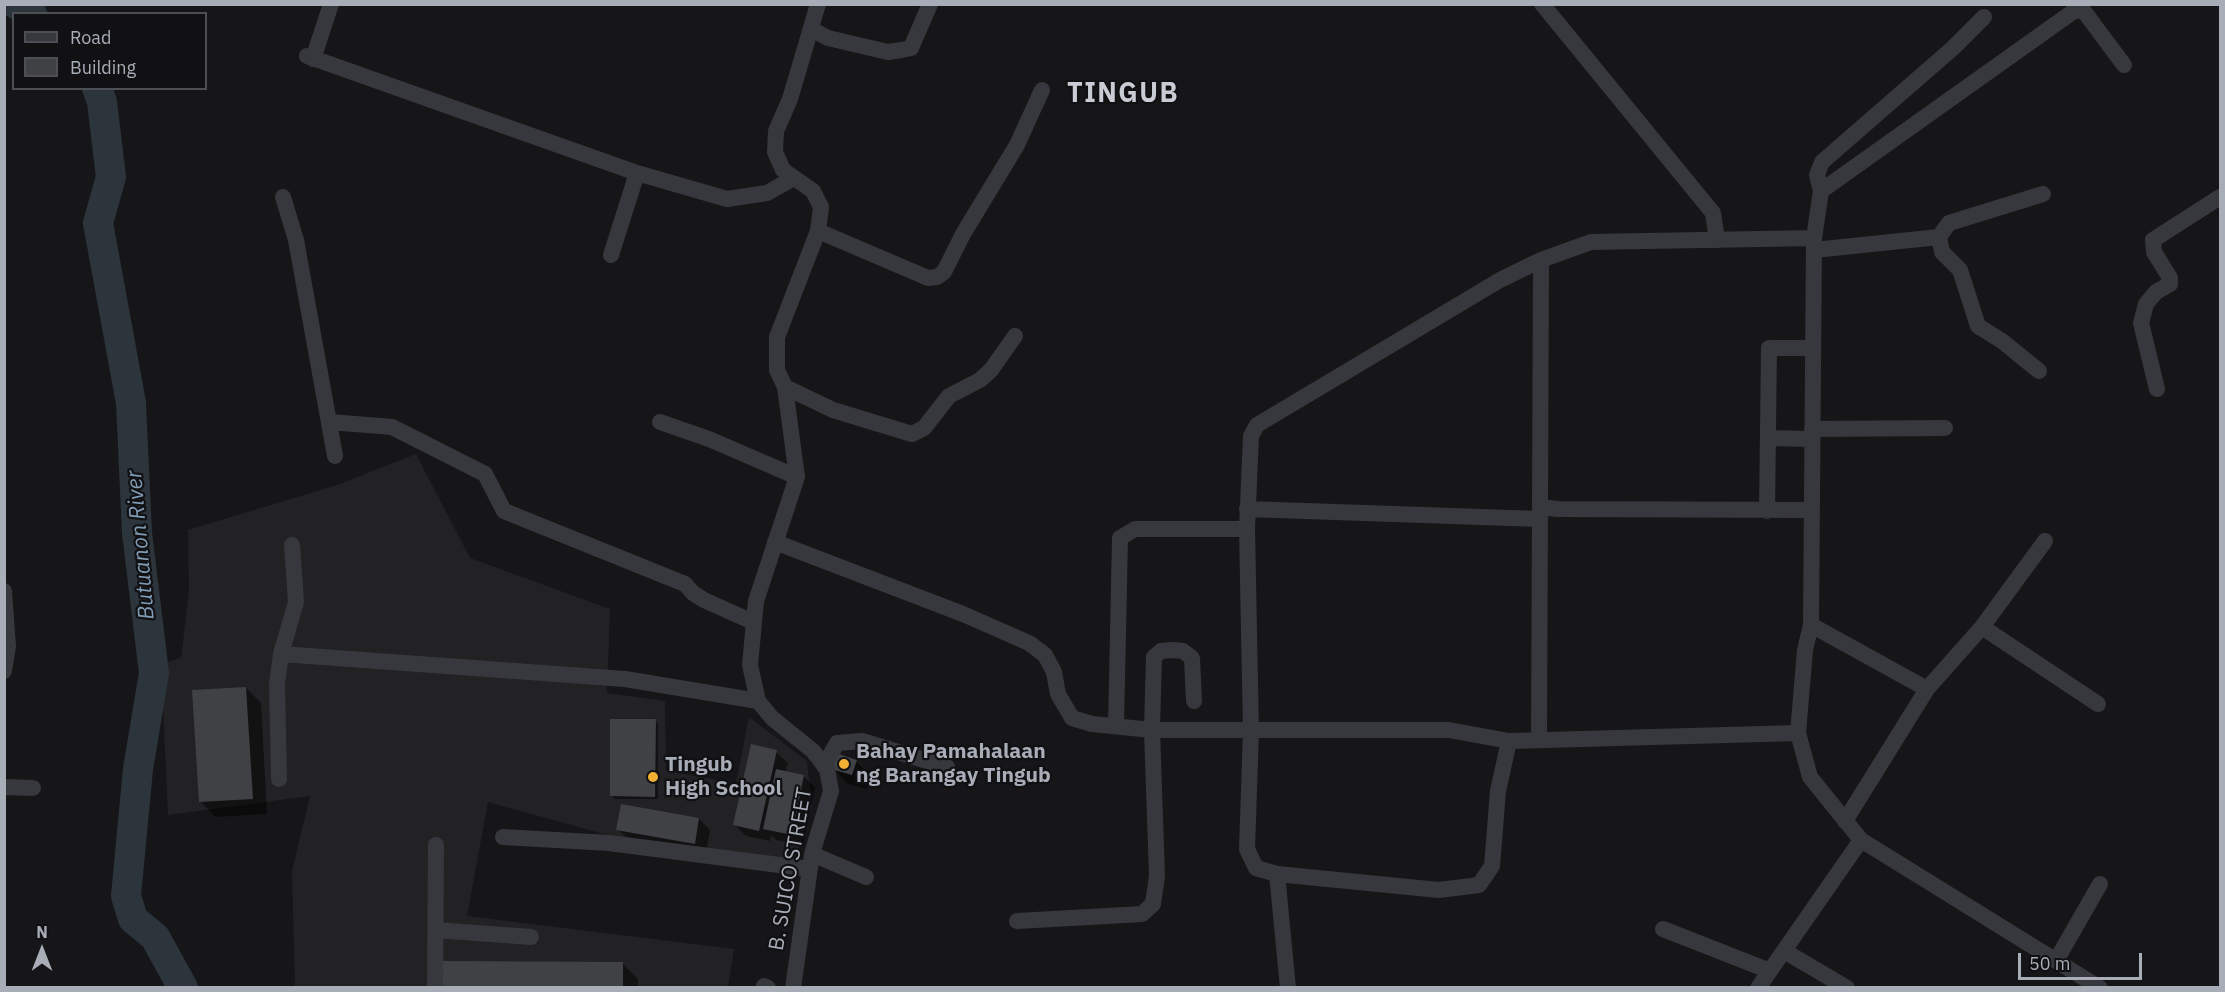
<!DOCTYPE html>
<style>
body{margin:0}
#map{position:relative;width:2225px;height:992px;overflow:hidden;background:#161618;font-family:"IBM Plex Sans",sans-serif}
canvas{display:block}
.frame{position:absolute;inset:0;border:6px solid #a8adb8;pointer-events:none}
.legend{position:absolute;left:12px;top:12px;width:195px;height:78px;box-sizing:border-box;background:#111113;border:2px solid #4d4f55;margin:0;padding:8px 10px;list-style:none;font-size:18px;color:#a8adb8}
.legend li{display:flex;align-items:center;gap:12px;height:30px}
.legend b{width:30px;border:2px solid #4d4f55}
.north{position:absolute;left:12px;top:920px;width:60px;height:60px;-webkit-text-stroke:4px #111113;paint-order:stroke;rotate:0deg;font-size:16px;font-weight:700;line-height:24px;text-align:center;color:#a8adb8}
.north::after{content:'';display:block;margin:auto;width:21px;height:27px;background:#a8adb8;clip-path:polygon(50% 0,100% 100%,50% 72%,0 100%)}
.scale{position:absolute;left:2018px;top:953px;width:124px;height:27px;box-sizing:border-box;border:3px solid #a8adb8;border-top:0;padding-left:8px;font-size:18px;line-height:21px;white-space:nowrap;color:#a8adb8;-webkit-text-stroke:4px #111113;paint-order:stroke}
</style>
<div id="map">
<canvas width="2225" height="992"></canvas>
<div class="frame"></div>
<ul class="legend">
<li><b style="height:8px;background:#37383d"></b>Road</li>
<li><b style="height:16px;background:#404145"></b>Building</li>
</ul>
<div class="north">N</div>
<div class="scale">50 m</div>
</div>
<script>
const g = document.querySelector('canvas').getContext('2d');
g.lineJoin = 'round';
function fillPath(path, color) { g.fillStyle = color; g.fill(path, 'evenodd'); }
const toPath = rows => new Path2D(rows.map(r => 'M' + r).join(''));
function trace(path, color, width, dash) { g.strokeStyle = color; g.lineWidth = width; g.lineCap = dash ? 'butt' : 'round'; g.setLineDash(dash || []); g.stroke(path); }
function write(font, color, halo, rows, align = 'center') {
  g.font = font + ' "IBM Plex Sans",sans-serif'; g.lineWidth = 4.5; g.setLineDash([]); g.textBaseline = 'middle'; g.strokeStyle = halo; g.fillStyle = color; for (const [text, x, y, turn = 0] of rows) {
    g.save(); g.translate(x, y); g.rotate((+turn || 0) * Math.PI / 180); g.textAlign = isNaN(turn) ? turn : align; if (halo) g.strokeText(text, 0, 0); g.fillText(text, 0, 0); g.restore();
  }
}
fillPath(toPath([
 [416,454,470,558,610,609,607,693,665,701,666,771,736,783,749,717,807,761,812,806,792,869,604,834,488,802,467,916,734,949,728,987,295,987,292,871,310,796,168,815,161,664,181,658,189,591,188,530,337,485]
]), '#222225');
fillPath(toPath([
 [246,688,261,703,267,814,215,817,200,801],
 [655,721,658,724,658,799,615,799,611,796],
 [776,752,788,763,785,772,803,776,815,787,803,845,776,840,771,835,770,841,746,836,734,824],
 [856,761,871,776,867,789,848,784,833,768],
 [699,819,710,830,706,854,629,840,618,829],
 [623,964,638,979,638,988,445,988]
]), '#0007');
trace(toPath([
 [16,4,32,14],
 [97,88,102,102,111,177,98,223,131,403,137,533,154,673,138,769,126,896,133,919,155,937,183,988]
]), '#2c353c', 30);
fillPath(toPath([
 [246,687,253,799,199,802,192,690],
 [610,719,656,719,655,797,610,796],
 [751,744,777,750,759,831,733,825],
 [836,753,857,760,852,775,831,769],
 [776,769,804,775,792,835,763,829],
 [621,804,699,818,695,844,616,830],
 [443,961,623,962,623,988,443,988]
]), '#404145');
trace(toPath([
 [1542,4,1713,213,1717,240],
 [811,29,828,38,888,52,902,50,911,48,930,4],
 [307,56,637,173,727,199,767,193,792,179],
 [313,59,331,4],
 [1821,191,1817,175,1822,162,1953,48,1984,17],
 [283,197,296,240,335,456],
 [818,231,928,278,937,277,944,272,963,234,1017,145,1042,90],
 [1939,237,1949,223,2043,194],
 [1814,250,1939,237,1942,252,1960,270,1978,326,2002,341,2039,371],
 [611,255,637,173],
 [1541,260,1540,507,1558,509,1812,510],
 [785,387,833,410,912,434,924,428,949,396,980,380,991,370,1015,336],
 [2157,389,2141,323,2146,304,2156,292,2170,284,2170,278,2154,252,2153,240,2220,197],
 [330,422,392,427,485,474,504,511,685,584,693,593,704,600,753,622],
 [660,422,709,439,797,477],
 [1812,429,1945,428],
 [1768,438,1812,439],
 [1247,509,1540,519],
 [1767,511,1769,348,1812,348],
 [775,542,963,614,1029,643,1045,655,1054,672,1058,694,1072,718,1092,724,1152,730,1449,730,1509,741,1798,733],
 [4,591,8,646,4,671],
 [1811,625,1927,689],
 [1982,627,2098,704],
 [281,654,296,602,292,545],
 [1116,726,1120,538,1135,529,1247,529],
 [1539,740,1540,508],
 [824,766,837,743,862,741,947,767],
 [279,779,277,684,281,654,625,679,758,701],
 [4,787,33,788],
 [1845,821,1927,689,1982,627,2045,541],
 [503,837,609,843,810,869],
 [812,854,866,877],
 [1277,874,1256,868,1247,849,1251,731,1247,529,1251,436,1257,425,1500,280,1541,260,1591,242,1814,238],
 [1017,921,1142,914,1153,904,1157,876,1152,730,1154,657,1161,651,1173,650,1183,651,1192,658,1194,701],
 [1663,929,1770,971],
 [436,930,531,937],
 [1784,951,1847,988],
 [2057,959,2100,884],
 [764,986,768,988],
 [435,988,436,845],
 [793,988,812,854,831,791,827,769,813,751,772,718,758,701,750,665,756,601,797,477,785,387,777,370,777,337,818,231,821,207,813,191,783,170,775,152,776,131,790,99,818,4],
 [1288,988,1277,874,1439,890,1479,885,1492,866,1498,791,1509,741],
 [1758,988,1861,840],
 [2100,988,1861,840,1810,777,1798,733,1805,650,1811,625,1814,238,1821,191,2074,11,2083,10,2124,65]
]), '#37383d', 16);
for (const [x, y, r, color] of [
 [844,764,6,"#f2b134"],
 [653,777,6,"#f2b134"]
]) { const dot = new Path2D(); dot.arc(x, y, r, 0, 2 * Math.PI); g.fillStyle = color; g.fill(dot); trace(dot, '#111113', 2); }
write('bold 21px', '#a8adb8', '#111113', [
 ["Bahay Pamahalaan",856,752],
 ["ng Barangay Tingub",856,776],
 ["Tingub",665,765],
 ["High School",665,789]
], 'left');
write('21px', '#a8adb8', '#111113', [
 ["B. SUICO STREET",791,869,-80]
]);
write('italic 22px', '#7f9bb3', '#111113', [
 ["Butuanon River",141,545,-95]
]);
g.letterSpacing = '1.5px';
write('bold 27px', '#c9ccd4', '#111113', [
 ["TINGUB",1123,94]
]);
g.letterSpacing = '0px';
</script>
